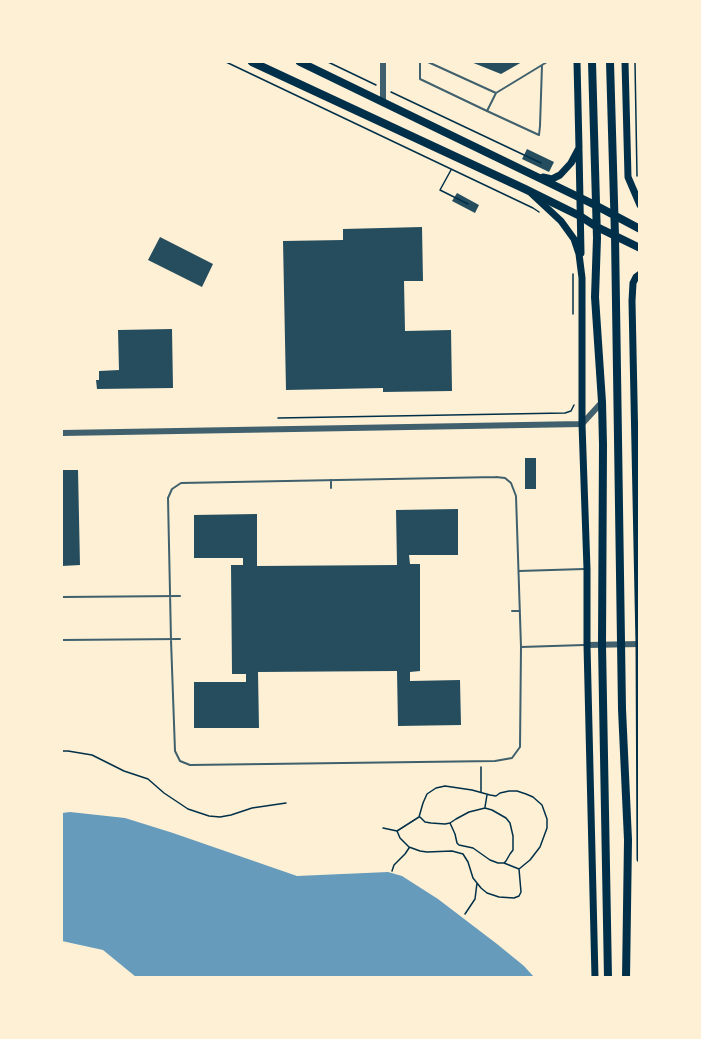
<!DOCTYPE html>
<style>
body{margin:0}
#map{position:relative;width:701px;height:1039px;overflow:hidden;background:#fdf0d5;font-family:Commissioner,sans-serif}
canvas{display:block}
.frame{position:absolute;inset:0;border:63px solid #fdf0d5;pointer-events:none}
</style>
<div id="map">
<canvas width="701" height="1039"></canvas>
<div class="frame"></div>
</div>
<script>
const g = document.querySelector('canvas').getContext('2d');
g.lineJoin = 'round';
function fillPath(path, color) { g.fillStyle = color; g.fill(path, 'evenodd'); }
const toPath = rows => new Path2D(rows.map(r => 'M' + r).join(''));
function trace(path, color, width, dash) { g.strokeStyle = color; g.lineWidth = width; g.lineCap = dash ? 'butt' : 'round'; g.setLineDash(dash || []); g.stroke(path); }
fillPath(toPath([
 [70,812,125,818,173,833,297,876,388,872,402,876,438,899,497,944,524,966,534,977,136,977,103,950,62,941,62,813]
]), '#669bbc');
fillPath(toPath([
 [471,62,522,62,501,74],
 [527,149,554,162,549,172,522,159],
 [457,193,479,205,475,213,452,201],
 [422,227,423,281,404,281,405,331,451,330,452,391,383,392,383,388,286,390,283,241,343,240,343,229],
 [160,237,213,264,202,287,148,260],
 [172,329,173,388,97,389,96,380,99,380,99,371,119,370,118,330],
 [525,458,536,458,536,489,525,489],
 [62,470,78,470,80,565,62,566],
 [458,509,458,555,409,555,410,564,420,564,420,671,410,672,410,681,460,680,461,725,398,726,397,671,258,672,259,728,194,728,194,682,246,682,246,674,232,674,231,565,243,565,243,558,194,558,194,515,257,514,257,566,397,565,396,510]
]), '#264d5e');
trace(toPath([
 [226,62,533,208,539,212],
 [328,62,376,85],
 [635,62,637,176],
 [391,92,541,163],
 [451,170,440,190,468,204],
 [573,274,573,314],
 [278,418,565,413,571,411,574,405],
 [62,751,68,751,92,755,124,771,148,779,164,793,188,809,209,816,220,817,231,815,252,808,286,803],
 [481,792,481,767],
 [485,807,487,795],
 [420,817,425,822,431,823,445,824,450,823,456,819,469,812,485,808,492,810,506,818,510,823,513,836,513,850,510,854,506,861,504,863,498,863,490,860,473,848,459,845,457,843,455,834,450,823],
 [383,828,397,831,400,838,409,847,420,851,427,852,452,851,463,854,468,862,473,878,481,888,487,893,499,897,514,898,519,896,521,892,519,869,530,860,540,847,547,828,547,819,542,805,533,797,526,794,517,791,509,791,500,793,496,796,490,795,472,790,445,786,436,788,427,794,423,803,419,817,397,831],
 [504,863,519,869],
 [392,871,394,865,405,854,409,848],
 [465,914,475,899,477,883]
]), '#003049', 1.5);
trace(toPath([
 [420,62,420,79,487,111,496,93,428,62],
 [496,93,547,62],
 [487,111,539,135,540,126,542,65],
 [496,477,505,478,511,483,516,496,521,647,520,747,512,758,495,761,190,765,180,761,175,751,171,640,168,498,172,489,181,483,496,477],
 [331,488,331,480],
 [519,571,584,569],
 [62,597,180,596],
 [512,611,520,611],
 [62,640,180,639],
 [521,647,584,645]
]), '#3f606c', 2);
trace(toPath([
 [383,62,383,102],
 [62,433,582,424,602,402],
 [587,645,640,644]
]), '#3f606c', 6);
trace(toPath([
 [625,62,628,177,640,205],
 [579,150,581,253],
 [543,177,552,179,560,175,571,163,579,148,577,62],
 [532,194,561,221,574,239,579,254,582,278,582,424,587,569,587,645,595,978],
 [640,274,636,277,633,283,632,301,639,644,640,859]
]), '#003049', 7);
trace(toPath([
 [252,62,525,189,580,216,597,227,640,248],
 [300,62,595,205,640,229],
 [592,62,597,238,595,297,602,402,603,445,602,645,608,978],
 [610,62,615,236,622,709,628,840,626,978]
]), '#003049', 8);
</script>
